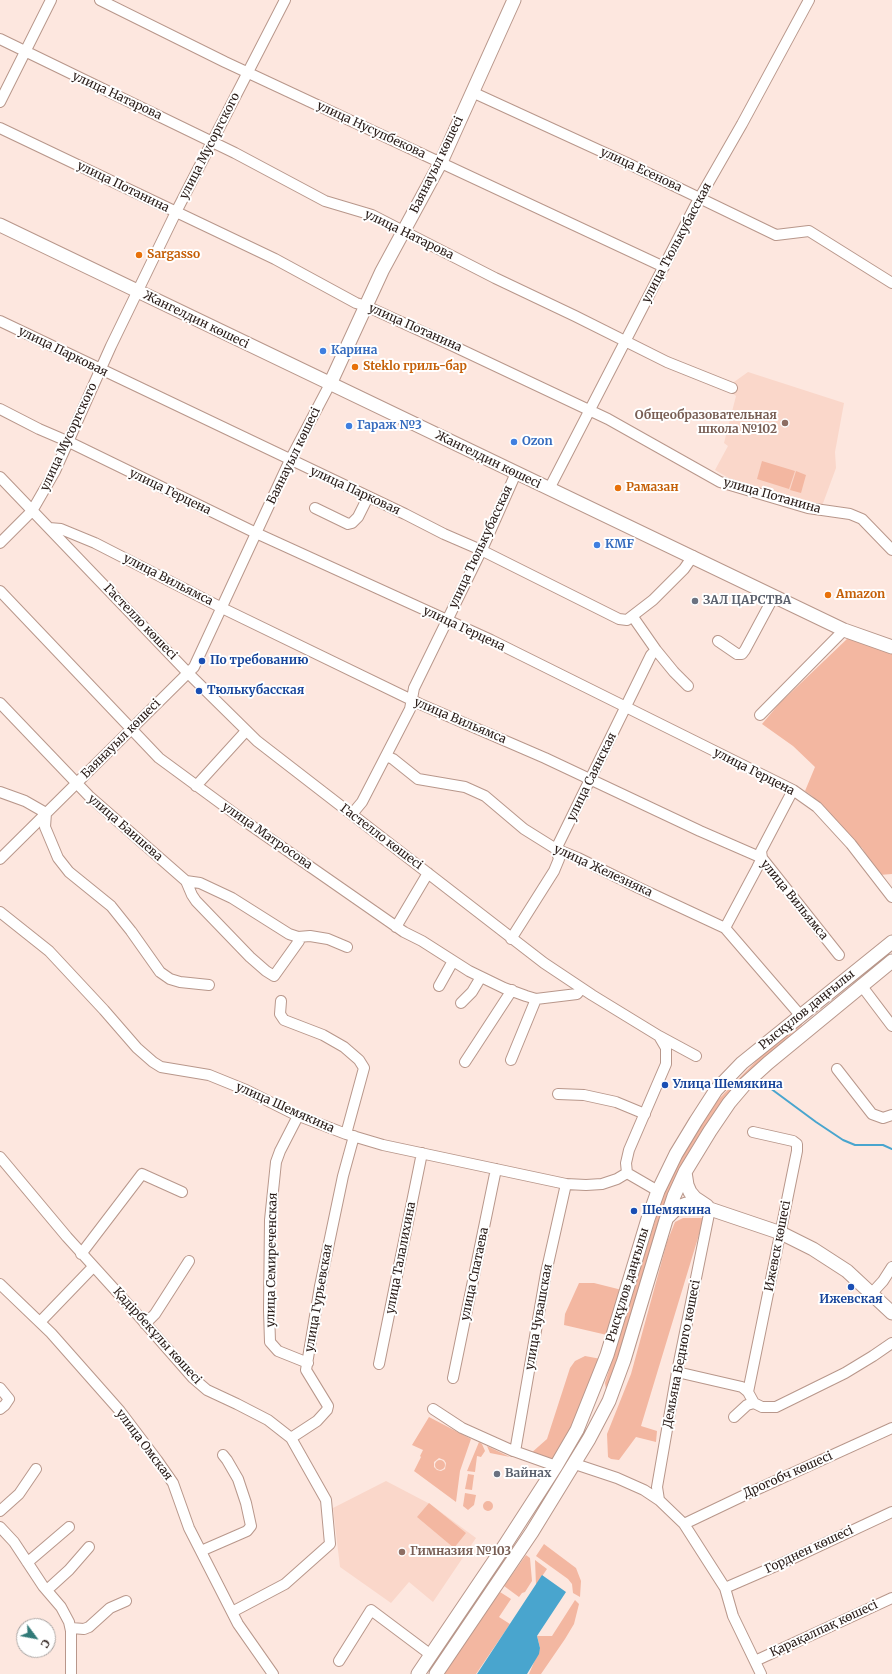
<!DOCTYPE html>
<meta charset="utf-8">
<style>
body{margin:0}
#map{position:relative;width:892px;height:1674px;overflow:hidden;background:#fde7df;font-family:Merriweather,serif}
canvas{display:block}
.north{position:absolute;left:16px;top:1618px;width:40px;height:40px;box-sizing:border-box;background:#fff;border:1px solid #a9a4a2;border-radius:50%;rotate:122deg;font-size:11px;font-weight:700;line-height:16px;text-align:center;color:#281b17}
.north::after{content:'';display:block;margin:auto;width:14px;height:18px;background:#317a78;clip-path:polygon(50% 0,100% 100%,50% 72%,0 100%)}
</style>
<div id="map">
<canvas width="892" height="1674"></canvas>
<div class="north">С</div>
</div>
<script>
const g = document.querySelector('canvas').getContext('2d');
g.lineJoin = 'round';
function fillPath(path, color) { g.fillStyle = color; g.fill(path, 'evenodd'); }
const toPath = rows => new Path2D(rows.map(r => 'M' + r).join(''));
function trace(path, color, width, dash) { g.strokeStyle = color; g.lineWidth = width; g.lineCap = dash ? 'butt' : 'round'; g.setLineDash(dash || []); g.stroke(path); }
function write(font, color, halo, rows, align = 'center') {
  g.font = font + ' Merriweather,serif'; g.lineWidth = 4; g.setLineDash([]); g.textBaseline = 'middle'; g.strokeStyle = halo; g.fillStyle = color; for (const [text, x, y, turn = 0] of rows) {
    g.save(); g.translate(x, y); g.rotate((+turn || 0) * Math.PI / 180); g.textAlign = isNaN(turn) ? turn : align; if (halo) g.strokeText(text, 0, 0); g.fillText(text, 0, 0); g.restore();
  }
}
fillPath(toPath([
 [748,372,844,403,835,452,836,468,822,506,737,483,715,470,728,446,724,443,736,396,732,393,734,382],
 [386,1481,430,1504,476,1538,433,1602,409,1582,391,1603,340,1567,333,1508]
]), '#fad7ca');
fillPath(toPath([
 [762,461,795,471,789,489,757,479],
 [796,471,806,475,801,493,790,490],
 [848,638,892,650,892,874,879,875,862,848,841,831,812,796,805,791,815,767,793,746,762,724,779,704],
 [801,1021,802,1025,761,1061,720,1106,693,1145,672,1187,618,1359,606,1389,605,1383,659,1208,668,1184,689,1141,715,1103,759,1058],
 [683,1218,704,1218,641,1426,657,1431,656,1442,636,1437,619,1460,611,1459,608,1457,607,1434,631,1374,667,1242,675,1222],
 [579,1283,594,1283,622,1290,607,1335,564,1325,565,1314],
 [585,1356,601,1359,581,1410,554,1461,530,1454,547,1439,570,1368,575,1361],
 [429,1417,471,1439,460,1471,456,1502,414,1471,421,1457,420,1456,423,1450,412,1445],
 [439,1458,444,1460,446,1463,445,1469,441,1471,437,1470,434,1467,434,1462],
 [479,1442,482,1444,485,1451,481,1457,477,1456,475,1472,467,1471],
 [487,1446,510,1457,490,1453],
 '435 1465a5 5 0 1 1 10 0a5 5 0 1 1-10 0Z',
 [468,1474,474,1475,472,1490,465,1489],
 [465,1493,476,1495,474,1505,468,1510,463,1506],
 '483 1506a5 5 0 1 1 10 0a5 5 0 1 1-10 0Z',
 [429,1503,466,1533,454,1548,417,1517],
 [544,1544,576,1568,581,1581,580,1597,573,1593,572,1584,568,1579,536,1556],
 [526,1555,530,1558,532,1581,525,1592,522,1593,519,1597,504,1586],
 [535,1560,547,1569,536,1585],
 [500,1592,511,1599,499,1617,510,1624,476,1674,444,1674],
 [575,1600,579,1604,574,1624,565,1639,541,1674,529,1674,540,1648,537,1636,552,1636]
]), '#f3b7a1');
fillPath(toPath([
 [542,1575,566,1592,537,1636,540,1648,539,1654,527,1674,477,1674]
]), '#49a5ce');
trace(toPath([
 [770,1088,816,1122,843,1140,855,1145,883,1145,892,1149]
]), '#49a5ce', 2);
const minor = toPath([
 [100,0,225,62,664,267],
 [0,39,235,153,325,201,372,215,495,278,575,316,667,362,732,388],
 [472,92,629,164,776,235,809,231,892,283],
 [0,102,51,0],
 [0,128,275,259,356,303,366,306,449,344,608,419,720,482,808,508,850,514,862,519,892,550],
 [0,321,405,514,444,534,481,550,619,619,627,620,653,600,684,569,693,556],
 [0,409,39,429,67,441,256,533,491,640,793,790,817,807,851,844,892,897],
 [0,477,188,673,257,741,544,963,592,995,659,1036,666,1048,666,1064,629,1150,626,1163,627,1173,658,1191],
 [549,489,695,206,742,124,809,0],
 [315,508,348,524,352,523,358,517,368,497],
 [49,528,61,529,95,543,222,608,420,704,545,758,700,831,762,858,839,955],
 [0,543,32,511,55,471,111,346,176,212,285,0],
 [0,591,159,758,246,822,404,932,422,941,469,971,504,988,526,996,536,999,577,994,581,989],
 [718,641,737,654,742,654,745,650,774,596],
 [656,650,674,672,688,686],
 [0,703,89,796,186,881,192,895,196,901,250,957,266,971,274,976,299,941,298,937],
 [760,715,844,630],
 [386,756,393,759,418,779,465,787,485,796,524,829,556,849,578,858,637,887,725,928,800,1015],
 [196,786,246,731],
 [0,792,25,801,46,813,45,827,58,858,69,872,111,906,131,931,160,972,170,979,180,982,209,985],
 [352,814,362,802,410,709,414,688,484,545,516,473],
 [0,859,194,667,290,460,330,384],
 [186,881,200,883,232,898,289,934,298,937,310,936,328,939,347,947],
 [0,912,49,951,104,1010,137,1048,153,1062,161,1067,209,1075,246,1090,294,1114,346,1134,383,1145,566,1184,586,1185,602,1184,617,1179,627,1173],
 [396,927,428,873],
 [725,928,757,868,762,858,761,851,793,790],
 [511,939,554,871,559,859,556,849,651,655,656,650,633,617],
 [861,985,892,1026],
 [439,986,453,961],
 [281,1001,280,1014,284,1020,323,1035,344,1047,359,1060,364,1068,346,1134],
 [461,1003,472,992,481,977],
 [659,1036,696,1056],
 [511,1060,536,999],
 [465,1062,512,990],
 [837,1069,872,1114,883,1118,892,1115],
 [558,1094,584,1095,616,1102,645,1114],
 [298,1116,280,1151,276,1162,270,1220,269,1310,270,1342,278,1351,308,1363],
 [0,1157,67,1237,136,1313,193,1378,207,1390,237,1404,268,1420,291,1438,326,1500,330,1544,285,1584,232,1612],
 [81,1254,142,1174,182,1192],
 [0,1284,51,1333,120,1411,157,1460,173,1483,189,1528,238,1624,273,1674],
 [872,1293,883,1281,892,1267],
 [40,1322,93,1267],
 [145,1324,155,1314,189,1261],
 [379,1364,422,1153],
 [677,1372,742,1387,748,1392,754,1403,762,1407,776,1407,845,1373,873,1356,892,1343],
 [453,1378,496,1169],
 [0,1388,9,1399,5,1405,0,1409],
 [748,1392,797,1151,797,1144,793,1141,753,1132],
 [433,1409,462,1428,511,1450,556,1466],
 [734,1417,747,1405,754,1403],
 [291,1438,317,1421,327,1410,328,1406,306,1370,320,1286,343,1176,354,1136],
 [513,1451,516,1446,546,1273,566,1184],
 [575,1464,617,1478,644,1490,659,1500,684,1524,725,1588,733,1616,761,1674],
 [659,1500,657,1487,677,1372,710,1209],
 [0,1511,19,1494,36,1469],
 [684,1524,749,1493,892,1428],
 [0,1527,14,1542,43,1586,61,1607,69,1622,71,1631,71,1674],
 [201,1551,247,1531,251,1526,246,1503,238,1479,227,1460,223,1455],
 [27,1562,28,1562,69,1527],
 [725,1588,785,1562,892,1512],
 [47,1590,69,1570,89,1547],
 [71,1628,84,1629,89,1627,110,1608,126,1601],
 [339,1661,371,1610,431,1655],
 [755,1661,892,1598]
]);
const major = toPath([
 [0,225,844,630,892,647],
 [330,384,382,271,441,162,514,0],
 [685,1172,687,1185,690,1192,695,1198,707,1206],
 [668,1217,678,1207,686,1204,692,1205,710,1209,781,1233,813,1249,847,1271,892,1313],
 [418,1674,505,1545,556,1466,577,1430,607,1355,648,1219,658,1191,676,1154,696,1121,716,1090,742,1063,892,942],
 [436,1674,532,1532,589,1439,609,1401,624,1360,666,1220,674,1196,685,1172,710,1131,729,1103,746,1083,768,1063,892,961]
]);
trace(minor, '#b8978b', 12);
trace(major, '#b8978b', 15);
trace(minor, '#fff', 10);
trace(major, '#fff', 13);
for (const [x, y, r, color] of [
 [139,255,4,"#e8710a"],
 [323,351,4,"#3f7fe0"],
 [355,367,4,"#e8710a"],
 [785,423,4,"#8d6e63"],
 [349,426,4,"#3f7fe0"],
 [514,442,4,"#3f7fe0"],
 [618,488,4,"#e8710a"],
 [597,545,4,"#3f7fe0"],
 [828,595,4,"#e8710a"],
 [695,601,4,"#6b7280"],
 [202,661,4,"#1a4fb4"],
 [199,691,4,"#1a4fb4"],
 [665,1085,4,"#1a4fb4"],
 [634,1211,4,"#1a4fb4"],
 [851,1287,4,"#1a4fb4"],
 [497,1474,4,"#6b7280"],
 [402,1552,4,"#8d6e63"]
]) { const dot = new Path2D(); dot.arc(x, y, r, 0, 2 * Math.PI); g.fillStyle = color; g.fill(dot); trace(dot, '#fff', 1.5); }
write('12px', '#281b17', '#fff', [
 ["улица Натарова",117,96,25],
 ["улица Нусупбекова",371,130,25],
 ["улица Мусоргского",210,146,-63],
 ["Баянауыл көшесі",437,165,-64],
 ["улица Есенова",641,170,25],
 ["улица Потанина",123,187,26],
 ["улица Натарова",409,235,26],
 ["улица Тюлькубасская",677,243,-62],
 ["Жангелдин көшесі",196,320,26],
 ["улица Потанина",415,328,24],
 ["улица Парковая",63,352,26],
 ["улица Мусоргского",69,437,-65],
 ["Баянауыл көшесі",294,456,-64],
 ["Жангелдин көшесі",488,460,26],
 ["улица Парковая",355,491,25],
 ["улица Герцена",170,492,26],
 ["улица Потанина",772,496,16],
 ["улица Тюлькубасская",481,547,-65],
 ["улица Вильямса",168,580,27],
 ["Гастелло көшесі",140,622,46],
 ["улица Герцена",464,629,25],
 ["улица Вильямса",460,721,23],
 ["Баянауыл көшесі",121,739,-45],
 ["улица Герцена",754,772,27],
 ["улица Саянская",592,777,-64],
 ["улица Баишева",125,828,41],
 ["улица Матросова",267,836,35],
 ["Гастелло көшесі",381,837,37],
 ["улица Железняка",603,871,25],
 ["улица Вильямса",794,900,51],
 ["Рысқұлов даңғылы",807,1010,-39],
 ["улица Шемякина",285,1108,24],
 ["Ижевск көшесі",778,1246,-79],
 ["улица Талалихина",401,1258,-79],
 ["улица Семиреченская",272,1260,-89],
 ["улица Спатаева",475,1274,-78],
 ["Рысқұлов даңғылы",628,1285,-73],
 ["улица Гурьевская",319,1298,-80],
 ["улица Чувашская",539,1317,-80],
 ["Қадірбекұлы көшесі",157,1336,48],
 ["Демьяна Бедного көшесі",682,1354,-79],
 ["улица Омская",144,1445,53],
 ["Дрогобч көшесі",788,1475,-24],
 ["Горднен көшесі",809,1550,-25],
 ["Қарақалпақ көшесі",824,1629,-25]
]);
write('bold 12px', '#c56008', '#fff', [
 ["Sargasso",147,255],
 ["Steklo гриль-бар",363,367],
 ["Рамазан",626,488],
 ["Amazon",836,595]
], 'left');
write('bold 12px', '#366cbe', '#fff', [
 ["Карина",331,351],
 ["Гараж №3",357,426],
 ["Ozon",522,442],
 ["KMF",605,545]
], 'left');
write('bold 12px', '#785e54', '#fff', [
 ["Общеобразовательная",777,416],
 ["школа №102",777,430],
 ["Гимназия №103",410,1552,"left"]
], 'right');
write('bold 12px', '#5b616d', '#fff', [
 ["ЗАЛ ЦАРСТВА",703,601],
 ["Вайнах",505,1474]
], 'left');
write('bold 12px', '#164399', '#fff', [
 ["По требованию",210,661],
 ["Тюлькубасская",207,691],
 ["Улица Шемякина",673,1085],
 ["Шемякина",642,1211],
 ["Ижевская",851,1300,"center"]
], 'left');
</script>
